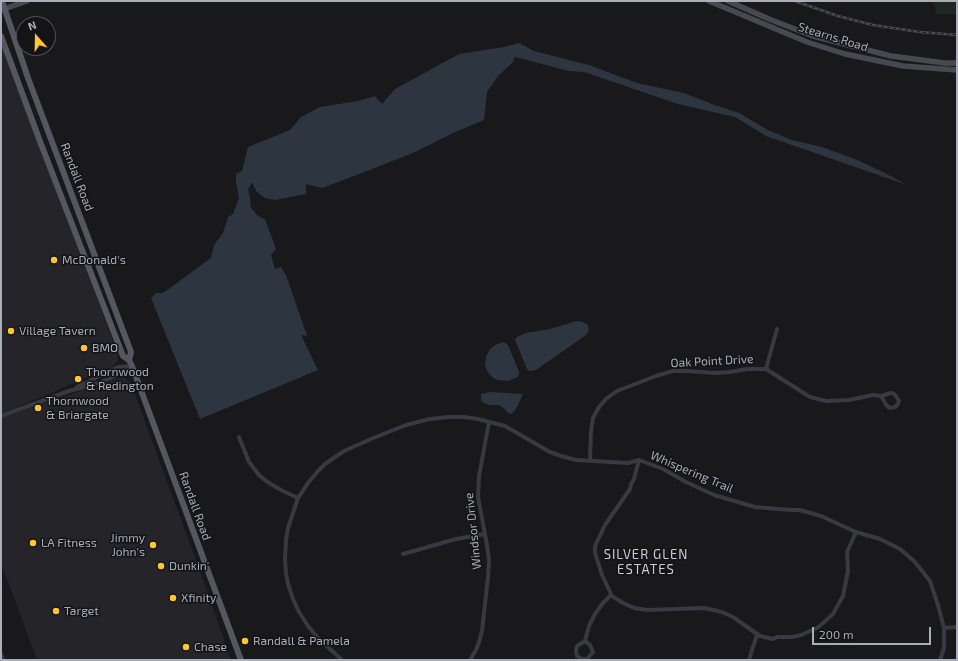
<!DOCTYPE html>
<style>
body{margin:0}
#map{position:relative;width:958px;height:661px;overflow:hidden;background:#19181b;font-family:"Exo 2",sans-serif}
canvas{display:block}
.frame{position:absolute;inset:0;border:2px solid #aaaebb;pointer-events:none}
.north{position:absolute;left:16px;top:16px;width:40px;height:40px;box-sizing:border-box;background:#141316;border:1px solid #505158;border-radius:50%;rotate:340deg;font-size:11px;font-weight:700;line-height:16px;text-align:center;color:#aaaebb}
.north::after{content:'';display:block;margin:auto;width:14px;height:18px;background:#ffc72d;clip-path:polygon(50% 0,100% 100%,50% 72%,0 100%)}
.scale{position:absolute;left:812px;top:627px;width:119px;height:18px;box-sizing:border-box;border:2px solid #aaaebb;border-top:0;padding-left:5px;font-size:12px;line-height:14px;white-space:nowrap;color:#aaaebb;-webkit-text-stroke:3px #141316;paint-order:stroke}
</style>
<div id="map">
<canvas width="958" height="661"></canvas>
<div class="frame"></div>
<div class="north">N</div>
<div class="scale">200 m</div>
</div>
<script>
const g = document.querySelector('canvas').getContext('2d');
g.lineJoin = 'round';
function fillPath(path, color) { g.fillStyle = color; g.fill(path, 'evenodd'); }
const toPath = rows => new Path2D(rows.map(r => 'M' + r).join(''));
function trace(path, color, width, dash) { g.strokeStyle = color; g.lineWidth = width; g.lineCap = dash ? 'butt' : 'round'; g.setLineDash(dash || []); g.stroke(path); }
function write(font, color, halo, rows, align = 'center') {
  g.font = font + ' "Exo 2",sans-serif'; g.lineWidth = 3; g.setLineDash([]); g.textBaseline = 'middle'; g.strokeStyle = halo; g.fillStyle = color; for (const [text, x, y, turn = 0] of rows) {
    g.save(); g.translate(x, y); g.rotate((+turn || 0) * Math.PI / 180); g.textAlign = isNaN(turn) ? turn : align; if (halo) g.strokeText(text, 0, 0); g.fillText(text, 0, 0); g.restore();
  }
}
fillPath(toPath([
 [1,44,117,351,118,357,118,361,112,367,1,414],
 [123,377,129,381,133,389,205,585,231,660,37,660,1,563,1,418,119,378]
]), '#252428');
fillPath(toPath([
 [933,1,957,1,957,14,937,14]
]), '#1e2720');
fillPath(toPath([
 [519,43,534,51,589,65,637,83,684,93,712,104,739,113,768,130,792,140,822,147,855,159,885,173,907,185,766,136,735,117,678,104,584,72,569,71,515,57,512,63,498,76,487,92,484,120,453,133,413,153,367,171,322,188,306,184,306,194,275,200,265,198,257,192,252,183,248,189,250,198,251,208,258,216,265,219,276,249,271,255,275,269,281,267,286,275,307,336,301,335,318,370,200,419,151,298,156,293,163,293,211,258,214,245,223,233,228,217,233,214,239,198,236,182,236,174,242,171,248,147,290,130,301,117,320,107,358,101,375,96,382,104,395,89,459,54,504,47],
 [577,321,583,322,588,325,589,330,586,335,536,370,529,371,527,369,516,342,515,339,517,337,526,333,550,329],
 [503,342,507,344,508,345,519,372,519,374,518,377,508,381,498,380,493,378,487,371,485,364,486,357,490,349,495,345],
 [489,392,523,394,516,409,514,412,510,414,501,406,498,405,489,405,482,402,481,399,481,394]
]), '#2d3640');
trace(toPath([
 [766,369,777,329],
 [77,387,118,367,131,366],
 [1,416,69,391,95,384,121,374,132,366],
 [239,437,249,462,259,475,266,481,274,486,283,491,298,498],
 [590,460,591,431,593,418,599,407,606,399,617,391,656,376,673,371,687,371,715,373,730,372,747,369,766,369,810,397,826,401,849,400,873,395,881,396,891,393,894,394,896,396,899,401,897,405,895,407,890,408,887,406,881,396],
 [639,460,634,479,631,484,630,489,605,525,595,546,595,553,602,575,612,596,623,603,634,608,647,610,704,608,722,612,733,617,760,636,773,639,777,637,792,637,801,635,817,628,824,622,833,614,843,596,848,571,847,552,856,532],
 [403,554,456,539,485,534],
 [944,628,957,627],
 [585,641,577,646,576,651,577,656,582,659,587,659,593,652,590,645,585,641,589,626,595,614,603,603,611,595],
 [1,654,3,660],
 [342,660,318,638,308,626,299,612,293,599,288,584,286,573,285,559,286,540,288,528,298,498,308,483,319,470,325,464,344,451,371,439,406,425,430,419,449,417,464,417,478,419,505,426,550,452,561,456,576,460,628,463,639,460,663,469,686,482,714,495,755,507,791,510,800,510,821,516,856,532,880,539,900,549,914,561,930,581,938,605,944,628,944,648,940,660],
 [470,660,476,650,479,642,482,631,488,577,489,561,487,545,478,497,479,476,489,422],
 [749,660,751,653,757,635]
]), '#393a40', 4);
trace(toPath([
 [709,1,807,42,845,54,903,66,957,70],
 [728,1,769,19,813,36,891,56,945,63,957,63],
 [1,10,27,1]
]), '#474950', 5.5);
trace(toPath([
 [2,1,28,78,131,352,129,360],
 [1,36,41,144,123,356,129,360,132,366,241,660]
]), '#55565f', 6);
const rail = toPath([
 [795,1,838,16,873,25,920,32,957,35]
]);
trace(rail, '#4c4e55', 2.5);
trace(rail, '#141316', 1, [3]);
for (const [x, y, r, color] of [
 [54,260,4,"#ffc72d"],
 [11,331,4,"#ffc72d"],
 [84,348,4,"#ffc72d"],
 [78,379,4,"#ffc72d"],
 [38,408,4,"#ffc72d"],
 [33,543,4,"#ffc72d"],
 [153,545,4,"#ffc72d"],
 [161,566,4,"#ffc72d"],
 [173,598,4,"#ffc72d"],
 [56,611,4,"#ffc72d"],
 [245,641,4,"#ffc72d"],
 [186,647,4,"#ffc72d"]
]) { const dot = new Path2D(); dot.arc(x, y, r, 0, 2 * Math.PI); g.fillStyle = color; g.fill(dot); trace(dot, '#141316', 1.5); }
write('12px', '#aaaebb', '#141316', [
 ["Stearns Road",833,37,17],
 ["Randall Road",77,177,69],
 ["Oak Point Drive",712,361,-3],
 ["Whispering Trail",692,472,23],
 ["Randall Road",195,506,70],
 ["Windsor Drive",473,531,-96]
]);
write('12px', '#aaaebb', '#141316', [
 ["McDonald's",62,260],
 ["Village Tavern",19,331],
 ["BMO",92,348],
 ["Thornwood",86,372],
 ["& Redington",86,386],
 ["Thornwood",46,401],
 ["& Briargate",46,415],
 ["Jimmy",145,538,"right"],
 ["John's",145,552,"right"],
 ["LA Fitness",41,543],
 ["Dunkin'",169,566],
 ["Xfinity",181,598],
 ["Target",64,611],
 ["Randall & Pamela",253,641],
 ["Chase",194,647]
], 'left');
g.letterSpacing = '1px';
write('13px', '#cbced7', '#141316', [
 ["SILVER GLEN",646,555],
 ["ESTATES",646,570]
]);
g.letterSpacing = '0px';
</script>
